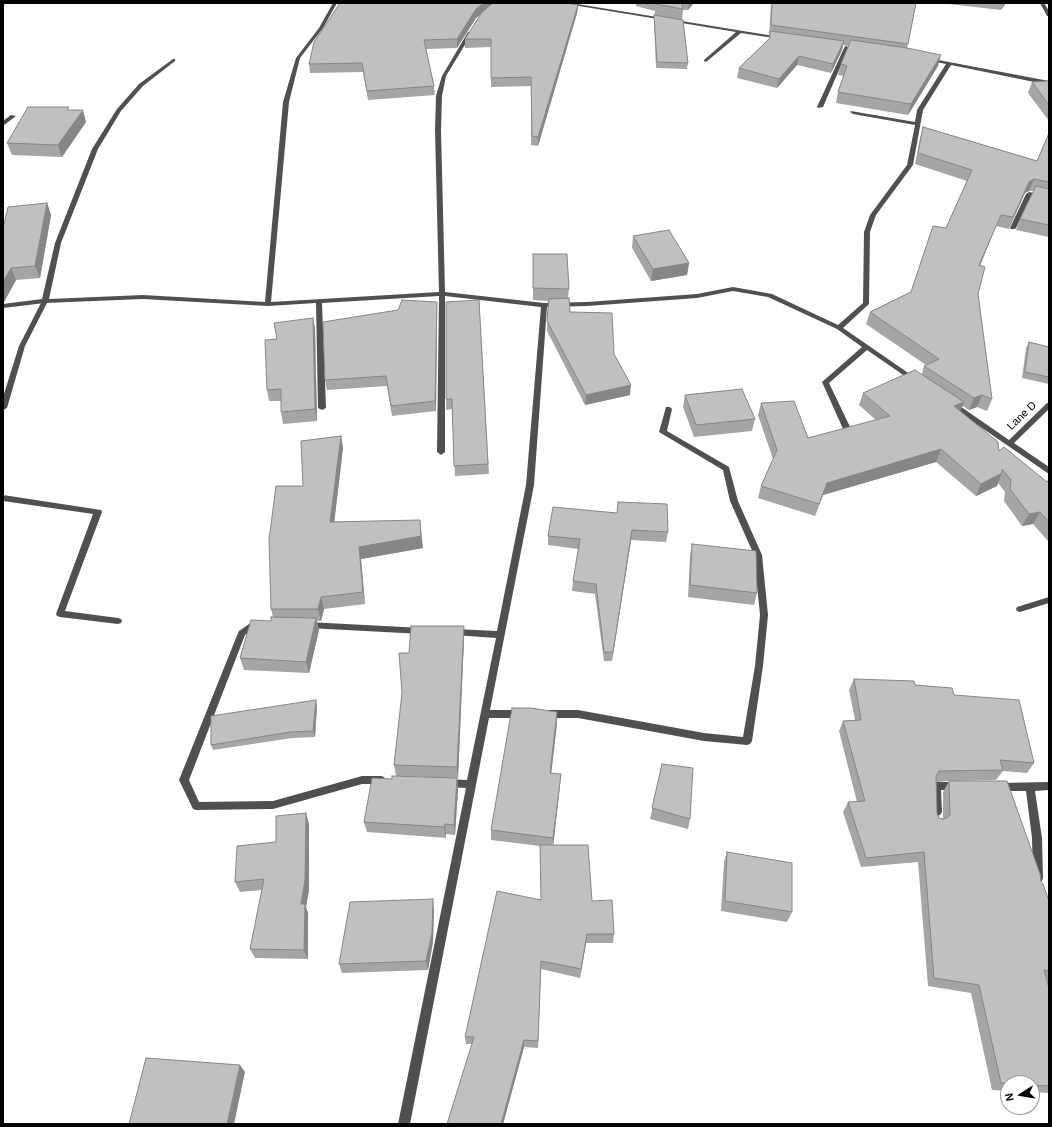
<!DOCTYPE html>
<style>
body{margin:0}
#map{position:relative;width:1052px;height:1127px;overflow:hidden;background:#fff;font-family:Helvetica,sans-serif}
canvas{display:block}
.frame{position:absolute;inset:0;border:4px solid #000;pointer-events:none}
.north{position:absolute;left:1000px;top:1075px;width:40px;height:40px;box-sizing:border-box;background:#fff;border:1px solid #999;border-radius:50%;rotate:258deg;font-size:11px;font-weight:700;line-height:16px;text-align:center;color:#000}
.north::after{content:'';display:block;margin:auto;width:14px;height:18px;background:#000;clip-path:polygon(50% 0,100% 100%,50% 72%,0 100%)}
</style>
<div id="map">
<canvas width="1052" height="1127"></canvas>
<div class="frame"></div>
<div class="north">N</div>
</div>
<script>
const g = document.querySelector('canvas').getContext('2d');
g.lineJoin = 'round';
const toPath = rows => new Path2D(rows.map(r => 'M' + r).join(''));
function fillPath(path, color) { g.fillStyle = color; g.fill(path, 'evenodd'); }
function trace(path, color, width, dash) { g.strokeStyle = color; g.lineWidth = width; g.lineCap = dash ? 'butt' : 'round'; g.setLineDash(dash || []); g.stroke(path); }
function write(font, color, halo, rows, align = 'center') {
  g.font = font + ' Helvetica,sans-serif'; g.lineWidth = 4; g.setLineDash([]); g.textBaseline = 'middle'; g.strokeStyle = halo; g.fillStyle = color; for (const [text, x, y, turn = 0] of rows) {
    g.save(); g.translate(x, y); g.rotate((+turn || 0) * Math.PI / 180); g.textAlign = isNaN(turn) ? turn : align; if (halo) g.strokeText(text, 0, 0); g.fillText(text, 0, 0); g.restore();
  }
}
fillPath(toPath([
 [45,299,48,301,25,346,7,408,3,410,3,397,19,346,42,301,45,299]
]), '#505050');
fillPath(toPath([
 [333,3,337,3,323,28,300,58,289,102,271,302,439,292,435,130,436,96,442,76,468,32,472,33,446,76,442,96,441,130,445,292,544,303,587,302,697,294,733,287,772,294,838,325,863,303,864,232,870,215,907,165,915,125,853,114,850,112,851,111,915,122,917,110,946,64,926,60,926,59,928,58,1049,81,1049,85,951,65,923,110,913,165,876,215,870,232,869,304,843,328,917,379,914,381,912,381,867,350,829,383,852,431,851,433,845,433,844,431,822,382,862,347,837,329,768,297,733,291,697,298,587,306,547,307,534,485,490,710,520,710,523,711,524,714,523,717,520,718,489,718,410,1124,398,1124,466,788,446,787,443,786,441,783,443,780,446,779,467,780,496,638,454,635,451,634,450,632,451,630,454,629,497,631,526,485,541,307,445,296,445,452,441,455,437,452,439,296,322,303,326,408,322,410,318,408,316,303,268,306,143,299,45,303,3,308,3,304,42,299,55,243,92,149,117,109,139,84,173,59,175,59,175,61,143,86,121,111,98,149,61,243,49,299,143,295,265,302,283,102,296,58,319,28,333,3],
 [561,3,571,3,780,37,782,38,780,39,741,33,706,62,704,61,704,60,736,32,561,3],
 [1040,3,1044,3,1049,11,1049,16,1047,16,1040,3],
 [845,46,849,47,823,107,818,108,817,107,845,46],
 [11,115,16,116,3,126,3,121,11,115],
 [1029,192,1049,196,1049,200,1031,196,1016,228,1015,229,1011,229,1010,228,1026,194,1029,192],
 [950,402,954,402,1009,440,1047,403,1049,403,1049,409,1014,443,1049,467,1049,474,950,406,948,404,950,402],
 [666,407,670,407,672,409,667,431,729,467,738,501,762,555,768,615,763,666,752,741,750,744,747,745,704,741,578,718,548,718,545,717,544,714,545,711,548,710,578,710,704,733,743,737,755,666,760,615,754,555,730,501,723,470,659,432,666,407],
 [3,495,101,510,102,512,65,611,118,618,121,619,122,621,121,623,118,624,60,617,57,616,56,614,93,514,3,501,3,495],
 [1049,597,1049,603,1020,612,1017,611,1016,609,1017,607,1049,597],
 [252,622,258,622,261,623,262,625,261,627,254,628,245,635,189,780,199,802,273,801,362,776,381,776,384,777,386,780,384,783,381,784,362,784,273,809,196,810,193,809,179,780,238,633,239,631,252,622],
 [308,622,422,628,425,629,426,631,425,633,422,634,308,628,305,627,304,625,305,623,308,622],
 [936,782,956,782,959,783,961,786,959,789,956,790,941,790,942,812,940,815,937,816,934,815,932,812,931,786,933,783,936,782],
 [1049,782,1049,790,1035,791,1042,838,1043,878,1042,881,1038,883,1034,881,1033,878,1032,838,1026,791,1000,791,997,790,995,787,997,784,1000,783,1049,782]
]), '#505050');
fillPath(toPath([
 [340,3,578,5,577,13,538,146,531,145,531,86,491,87,491,47,465,48,465,39,481,14,476,18,457,48,426,49,434,86,435,95,368,100,363,72,310,73,309,64],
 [636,3,694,3,688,10,683,10,682,20,688,63,687,69,656,68,654,21,655,11,636,6],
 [771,3,916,3,907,48,938,66,908,115,836,103,838,92,844,76,838,75,841,64,849,46,843,45,842,50,831,73,797,65,777,88,737,78,739,68,769,39],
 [940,3,1006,3,1001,10],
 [1049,81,1049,121,1028,93,1032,82],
 [70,110,86,122,62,157,12,155,7,143],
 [923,127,1037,161,1049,133,1049,237,1016,230,1020,219,1034,191,1029,191,1025,193,1009,229,996,226,980,266,978,294,992,399,987,411,977,407,969,410,963,406,960,411,999,451,1047,482,1049,479,1049,542,1033,524,1022,526,1004,501,1005,492,998,483,997,486,976,496,936,462,823,495,815,516,758,498,761,486,773,459,758,415,761,403,808,438,876,420,859,405,863,393,922,374,924,366,926,365,866,324,870,312,911,292,946,228,967,181,915,164,920,138],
 [47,203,51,215,40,278,16,280,4,302,3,228],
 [633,236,689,263,687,275,651,281,632,248],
 [533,254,569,289,568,298,570,312,614,354,630,395,585,405,547,331,548,301,533,300],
 [479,300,489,474,455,476,452,409,446,410,446,399],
 [437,312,436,411,392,416,387,386,327,390,325,380],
 [313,318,315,329,317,421,283,424,281,412,281,401,269,401,267,390,277,339],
 [1029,342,1049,347,1049,384,1022,378,1026,348],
 [685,395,755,419,752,431,694,437,683,407],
 [341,436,343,448,334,521,423,548,361,559,365,604,324,609,321,621,317,621,319,630,309,673,244,670,240,658,271,621,273,617,271,609,303,486],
 [618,502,668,532,666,542,631,540,612,661,604,661,595,594,572,591,573,581,578,549,548,545,548,536,617,513],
 [692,544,757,593,754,605,688,597,690,556],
 [464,626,464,638,458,778,396,776,394,765,409,653],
 [854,679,915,685,954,695,1034,763,1027,773,1003,771,996,780,955,781,1041,882,1049,901,1049,981,1047,980,1049,988,1049,1093,1032,1092,1032,1083,1008,1083,1008,1091,992,1090,971,993,928,986,918,862,861,867,843,812,848,802,857,802,839,731,843,721,855,720,849,690],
 [949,781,943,792,943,819,939,818,937,814,936,782],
 [317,706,315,737,292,738,213,750,211,745],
 [557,723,551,773,560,785,553,845,592,901,614,934,613,943,586,943,580,978,541,969,538,1048,524,1047,503,1124,447,1124,472,1044,466,1044,465,1037,541,900,540,846,491,840,491,830],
 [662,764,690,819,688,829,650,819],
 [457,778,458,789,455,835,446,834,446,838,367,832,364,822,392,779],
 [309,824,309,890,306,907,308,913,308,959,255,958,250,949,262,890,240,892,235,882,276,842],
 [727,852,792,912,787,922,721,911,724,862],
 [434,909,433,942,428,970,342,973,339,964]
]), '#a5a5a5');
fillPath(toPath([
 [3,3,5,3,3,8],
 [484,3,495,3,476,18,457,48,457,39,476,9],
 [689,3,694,3,688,10],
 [1004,3,1006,3,1001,10],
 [578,5,577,13,538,146,538,137],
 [844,41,842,50,831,73,833,64],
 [941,55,938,66,908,115,911,104],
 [799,56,797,65,777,88,779,79],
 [83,110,86,122,62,157,58,145],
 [1034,179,1029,191,1025,193,1009,229,1029,182],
 [47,203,51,215,40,278,35,266],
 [1001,215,996,226,975,277,979,265],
 [689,263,687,275,651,281,653,269],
 [11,268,16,280,4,302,3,303,3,282],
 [437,302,437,312,436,411,435,401],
 [313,318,315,329,317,421,315,409],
 [631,385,630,395,585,405,586,395],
 [982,395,977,407,969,410,974,398],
 [964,402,959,414,954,406],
 [341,436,343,448,333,533,330,522],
 [941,449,936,462,823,495,815,516,827,483],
 [1002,473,997,486,976,496,981,484],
 [1040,512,1033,524,1022,526,1029,514],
 [420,520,423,548,361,559,365,604,363,592,359,547],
 [632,530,631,540,612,661,613,652],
 [321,597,324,609,321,621,318,609],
 [316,618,319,630,309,673,306,662],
 [464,626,464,638,458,778,457,767],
 [316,700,317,706,315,737,313,731],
 [557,712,557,723,550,784,550,773],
 [561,774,560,785,553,848,553,838],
 [457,778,458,789,455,835,454,825],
 [306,813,309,824,309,890,306,907,308,913,308,959,304,950,301,904],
 [445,824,446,834,446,838,444,827],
 [433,899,434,909,433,942,428,970,426,961],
 [587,934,586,943,580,978,581,969],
 [524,1040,524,1047,503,1124,501,1124],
 [240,1065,245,1072,234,1124,227,1124]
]), '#868686');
const building = toPath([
 [340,3,484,3,476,9,457,39,424,40,434,86,367,91,362,63,309,64,314,42,340,3],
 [493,3,568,3,578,5,538,137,532,136,531,77,491,78,491,39,465,39,482,12,493,3],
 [655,3,682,3,683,9,655,4,655,3],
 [772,3,916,3,908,44,771,25,772,3],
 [654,15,683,20,688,63,657,62,654,15],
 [770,31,844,41,833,64,799,56,779,79,739,68,770,38,770,31],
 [851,40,907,48,941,55,911,104,838,92,847,66,841,64,851,40],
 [1049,81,1049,105,1032,82,1049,81],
 [28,107,69,107,67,110,83,110,58,145,7,143,28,107],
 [923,127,1037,161,1049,133,1049,182,1034,179,1029,182,1013,217,1001,215,979,265,985,267,978,294,992,399,982,395,974,398,924,366,939,359,870,312,911,292,933,226,946,228,972,170,918,153,923,127],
 [1036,186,1049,189,1049,225,1020,219,1036,186],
 [47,203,35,266,11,268,3,282,3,228,8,207,47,203],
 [669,230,689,263,653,269,633,236,669,230],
 [533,254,567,254,569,289,533,288,533,254],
 [569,298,570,312,612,313,614,354,631,385,586,395,547,321,549,299,569,298],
 [402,300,437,302,435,401,391,406,386,376,325,380,323,322,398,310,402,300],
 [479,300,488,464,454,466,452,399,446,399,446,302,479,300],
 [313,318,315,409,281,412,281,389,267,390,265,340,277,339,274,323,313,318],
 [1029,342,1049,347,1049,377,1025,372,1029,342],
 [915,370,964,402,954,406,998,442,999,451,1004,447,1047,482,1049,479,1049,522,1040,512,1029,514,1010,489,1011,480,1002,469,1002,473,981,484,941,449,827,483,819,504,761,486,777,450,761,403,794,401,808,438,890,416,863,393,915,370],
 [742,389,755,419,696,425,685,395,742,389],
 [341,436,330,522,420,520,421,536,359,547,363,592,321,597,318,609,271,609,269,540,276,486,303,486,301,441,341,436],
 [618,502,667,504,668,532,632,530,613,652,604,652,596,584,573,581,580,539,548,536,553,507,617,513,618,502],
 [692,544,756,551,757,593,690,585,692,544],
 [271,617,316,618,306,662,240,658,251,620,271,621,271,617],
 [411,626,464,626,457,767,394,765,402,693,399,653,409,653,411,626],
 [854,679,914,681,915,685,952,688,954,695,1019,700,1034,763,1000,760,1003,770,939,771,936,776,937,814,939,818,943,819,947,818,950,815,949,781,1007,781,1040,874,1041,882,1043,884,1049,901,1049,971,1044,970,1049,988,1049,1086,1032,1085,1032,1083,1001,1083,979,985,934,978,924,852,866,858,848,802,865,801,843,721,861,720,854,679],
 [316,700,313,731,290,732,211,745,211,716,316,700],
 [512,708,531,708,557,712,550,773,561,774,553,838,491,830,512,708],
 [662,764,693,768,690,819,652,808,662,764],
 [392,776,457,778,454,825,445,824,444,827,364,822,372,778,392,779,392,776],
 [306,813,305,880,301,904,305,904,304,950,250,949,264,879,235,882,237,846,276,842,276,816,306,813],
 [540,845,588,845,592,901,612,900,614,934,587,934,581,969,541,961,538,1041,524,1040,501,1124,447,1124,474,1037,465,1037,497,891,541,900,540,845],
 [727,852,792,863,792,912,725,901,727,852],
 [433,899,432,933,426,961,339,964,350,902,433,899],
 [146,1058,240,1065,227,1124,129,1124,146,1058]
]);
fillPath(building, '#c0c0c0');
trace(building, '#868686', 1);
write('11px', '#000', '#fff', [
 ["Lane D",1022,416,-44]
]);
</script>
